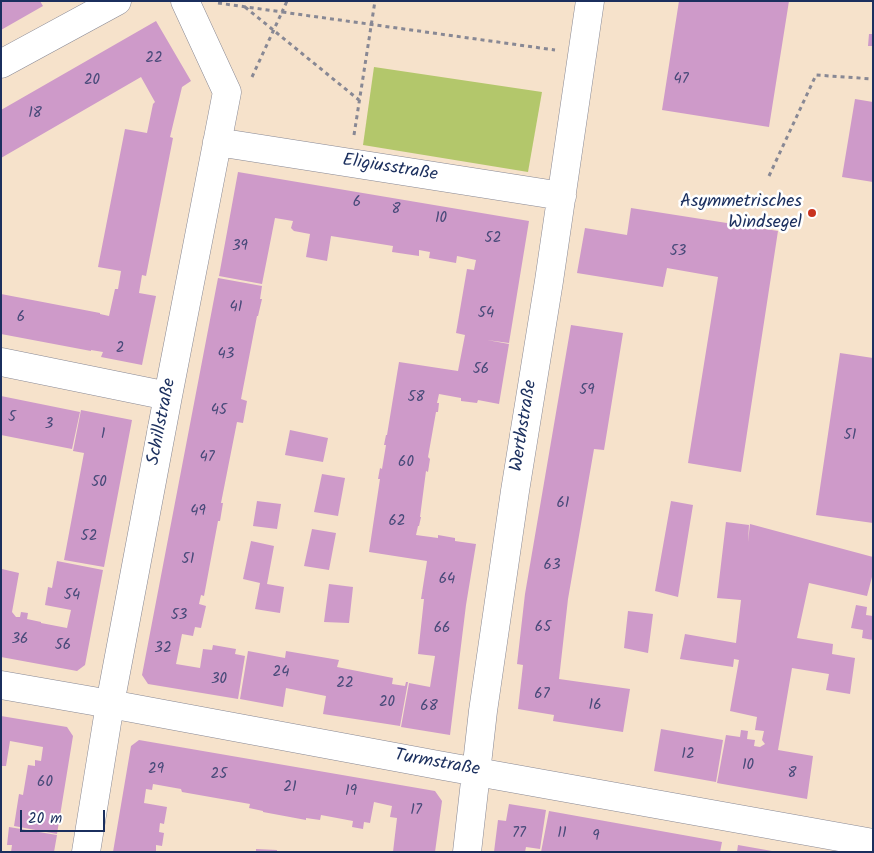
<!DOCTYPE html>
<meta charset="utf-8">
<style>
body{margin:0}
#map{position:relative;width:874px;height:853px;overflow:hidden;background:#f6e2cb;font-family:Kalam,sans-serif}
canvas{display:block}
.frame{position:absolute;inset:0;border:2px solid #1b2f5e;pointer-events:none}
.scale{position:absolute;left:20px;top:810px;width:85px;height:22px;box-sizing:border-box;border:2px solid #1b2f5e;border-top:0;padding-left:6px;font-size:15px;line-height:18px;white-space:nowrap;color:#1b2f5e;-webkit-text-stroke:4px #fff;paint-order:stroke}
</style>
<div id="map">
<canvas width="874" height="853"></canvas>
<div class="frame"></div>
<div class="scale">20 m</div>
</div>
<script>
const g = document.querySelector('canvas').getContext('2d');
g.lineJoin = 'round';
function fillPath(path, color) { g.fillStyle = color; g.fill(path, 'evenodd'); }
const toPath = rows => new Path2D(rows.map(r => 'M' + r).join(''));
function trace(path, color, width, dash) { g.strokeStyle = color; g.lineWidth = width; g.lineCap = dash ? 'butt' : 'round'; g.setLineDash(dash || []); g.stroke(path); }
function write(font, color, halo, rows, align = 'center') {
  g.font = font + ' Kalam,sans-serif'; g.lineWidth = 5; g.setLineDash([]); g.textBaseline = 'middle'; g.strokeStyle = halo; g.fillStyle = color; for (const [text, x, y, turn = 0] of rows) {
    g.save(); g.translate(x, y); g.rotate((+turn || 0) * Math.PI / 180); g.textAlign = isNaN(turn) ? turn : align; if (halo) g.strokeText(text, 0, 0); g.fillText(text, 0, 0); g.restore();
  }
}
fillPath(toPath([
 [374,67,542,92,528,172,363,145]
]), '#b3c76b');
fillPath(toPath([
 [1,1,40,1,43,6,1,30],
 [679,1,789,1,769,127,662,110],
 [156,21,191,81,182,87,170,137,173,138,146,276,142,275,139,293,156,296,142,365,101,357,103,352,91,350,91,351,1,334,1,294,100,313,100,314,109,316,115,289,118,289,121,271,98,267,125,129,147,133,153,104,155,102,141,77,1,158,1,110],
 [869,34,873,34,873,46,868,46],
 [855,99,873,102,873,182,842,177],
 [238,172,529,221,509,343,487,340,509,344,499,404,478,400,477,403,461,401,461,398,439,394,437,403,439,403,438,412,436,412,428,457,430,459,428,472,426,471,420,517,421,517,419,526,418,526,416,535,438,538,438,535,455,538,455,541,476,544,466,605,450,735,401,727,409,683,430,687,435,656,418,654,424,599,421,599,427,561,369,552,380,479,378,479,380,468,382,469,386,445,384,445,386,435,387,435,399,362,458,371,465,335,456,333,467,269,474,270,476,260,457,256,456,263,429,258,430,252,419,250,419,256,392,252,393,246,331,236,327,261,306,257,310,234,294,231,291,228,293,221,275,218,262,284,219,276],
 [631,208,778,231,741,472,688,463,718,277,667,268,663,287,577,273,585,228,627,235],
 [218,278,262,286,260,299,262,299,258,316,257,316,241,399,247,401,243,423,237,422,221,503,223,503,220,521,218,521,204,596,201,595,199,604,206,606,201,628,195,627,193,636,182,634,176,664,200,668,203,649,212,650,213,645,236,649,235,654,245,656,238,699,148,684,142,675],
 [571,325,623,333,604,450,594,449,568,599,559,679,630,689,623,732,553,721,554,715,518,709,523,665,517,664,525,594],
 [840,353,873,358,873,523,816,515],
 [1,396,80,412,72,449,1,435],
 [81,410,132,420,104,567,64,560,84,453,73,451],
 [290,430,328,438,323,462,285,455],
 [322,474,345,478,338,516,314,512],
 [257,501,281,504,277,529,253,526],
 [671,501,693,505,678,597,655,591],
 [726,522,749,525,748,542,750,524,873,557,873,573,867,596,809,583,797,638,833,644,832,654,855,658,850,694,826,690,829,674,792,668,778,750,813,756,807,799,717,783,726,735,740,737,741,730,748,731,747,739,755,740,754,746,760,747,765,744,762,740,764,731,755,730,757,717,730,711,739,660,734,659,733,667,680,659,685,634,736,643,741,600,717,598],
 [312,529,336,533,329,570,304,566],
 [251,541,274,546,267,584,284,587,280,613,255,609,260,583,243,579],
 [57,561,103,570,85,665,77,671,1,657,1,574,2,569,19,573,12,612,16,617,20,617,21,612,28,613,27,619,41,622,41,623,67,628,71,610,45,605,48,587,52,588],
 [329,584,353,587,349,623,324,622],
 [856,605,867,607,866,615,873,616,873,640,862,638,863,630,851,628],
 [628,611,653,614,648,653,624,648],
 [248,651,285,658,286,651,339,660,337,667,393,678,392,684,405,686,406,682,408,682,400,726,323,714,326,696,286,688,283,707,240,699],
 [1,716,67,727,73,736,57,834,14,826,19,794,23,795,28,765,35,766,35,760,41,761,43,747,10,741,6,766,1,766],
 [661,729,723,740,716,782,654,771],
 [139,740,435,791,442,801,435,852,393,852,397,818,390,817,392,806,374,802,370,823,364,822,363,829,352,827,353,821,321,815,320,820,306,818,306,820,263,812,263,811,249,808,250,804,182,792,181,789,153,784,152,790,146,789,144,803,167,807,164,824,160,823,159,832,164,833,162,846,156,845,156,852,113,852,131,746],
 [509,804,546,810,540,849,526,847,525,852,494,852,498,820,506,821],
 [549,811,722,842,720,852,541,852],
 [9,827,57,835,54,852,11,852,12,845,7,845],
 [738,845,772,851,772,852,737,852],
 [256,849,277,850,277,852,256,852]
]), '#ce9ac9');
const street = toPath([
 [1,64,117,1],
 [217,142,562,196],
 [1,362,168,396],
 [1,685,110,704,438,765,873,843],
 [86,852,110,704,168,396,227,92,185,1],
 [467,852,483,711,515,491,549,281,590,1]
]);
trace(street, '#888894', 29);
trace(toPath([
 [218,3,282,12,287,1],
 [245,7,359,100],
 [252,77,282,12,555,50],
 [354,135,375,1],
 [769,176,816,75,873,79]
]), '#888894', 3, [4, 4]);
trace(street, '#fff', 28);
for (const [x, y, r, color] of [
 [812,213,5,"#c8321e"]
]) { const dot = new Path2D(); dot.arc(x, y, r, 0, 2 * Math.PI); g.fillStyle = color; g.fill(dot); trace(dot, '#fff', 2); }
write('15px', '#484a79', null, [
 ["22",154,59],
 ["47",681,80],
 ["20",92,81],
 ["18",35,114],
 ["6",357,203],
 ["8",396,210],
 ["10",441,219],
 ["52",493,239],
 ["39",240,247],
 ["53",678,252],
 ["41",236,308],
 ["54",486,314],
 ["6",21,318],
 ["2",120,349],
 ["43",226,355],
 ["56",481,370],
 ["59",587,391],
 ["58",416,398],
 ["45",219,411],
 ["5",12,418],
 ["3",49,425],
 ["1",103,435],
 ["51",850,436],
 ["47",207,458],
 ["60",406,463],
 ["50",99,483],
 ["61",563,504],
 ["49",198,512],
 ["62",397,522],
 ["52",89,537],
 ["51",188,560],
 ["63",552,566],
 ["64",447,580],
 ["54",72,596],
 ["53",179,616],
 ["65",543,628],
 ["66",442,629],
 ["36",20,640],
 ["56",63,646],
 ["32",163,649],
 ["24",281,673],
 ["30",219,680],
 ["22",345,684],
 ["67",542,695],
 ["20",387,703],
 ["16",595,706],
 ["68",429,707],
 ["12",688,755],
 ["10",748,766],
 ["29",156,770],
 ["8",792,774],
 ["25",219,775],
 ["60",45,783],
 ["21",290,788],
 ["19",351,792],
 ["17",416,811],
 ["77",519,834],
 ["11",562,834],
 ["9",596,837]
]);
write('18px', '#1b2f5e', '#fff', [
 ["Eligiusstraße",390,169,9],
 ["Schillstraße",163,422,-79],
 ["Werthstraße",525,426,-81],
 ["Turmstraße",437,764,10]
]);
write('18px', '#1b2f5e', '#fff', [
 ["Asymmetrisches",802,203],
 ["Windsegel",802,224]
], 'right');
</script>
